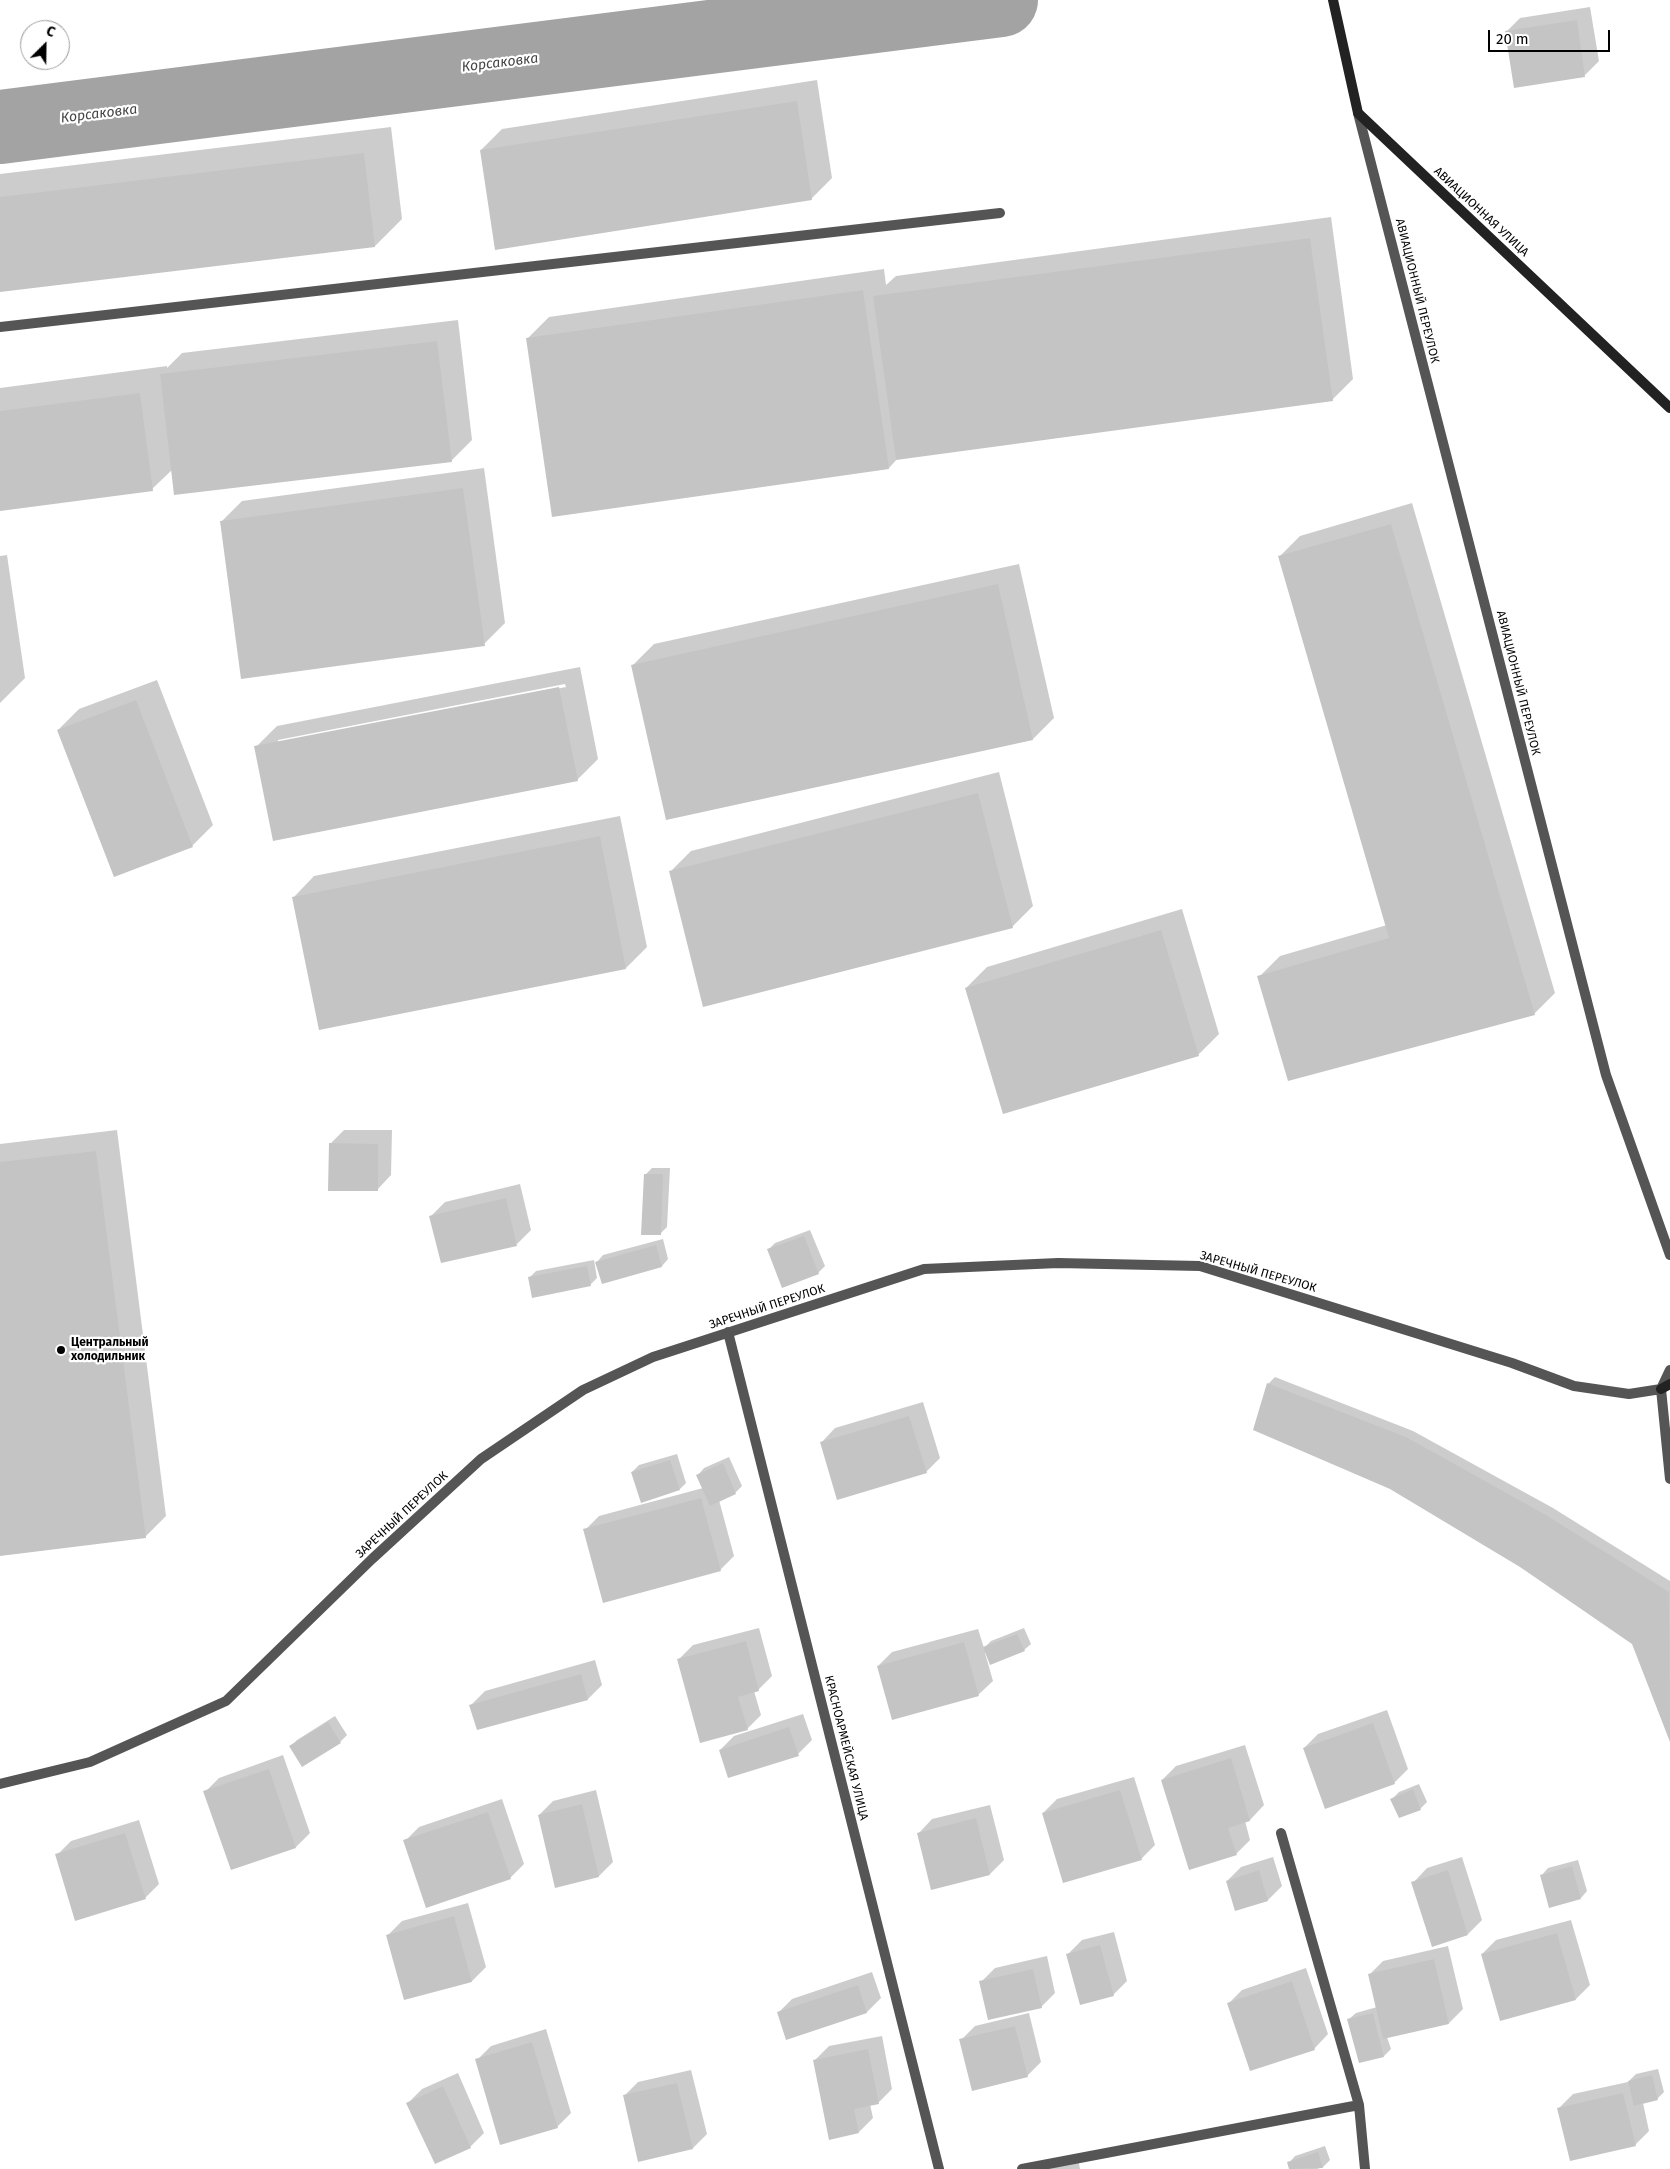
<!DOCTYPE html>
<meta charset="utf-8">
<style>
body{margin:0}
#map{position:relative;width:1670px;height:2169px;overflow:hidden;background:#fff;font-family:"Fira Sans",sans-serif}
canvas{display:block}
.north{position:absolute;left:20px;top:20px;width:50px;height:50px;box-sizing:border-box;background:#fff;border:1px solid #999;border-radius:50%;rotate:23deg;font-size:14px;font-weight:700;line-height:20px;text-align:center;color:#000}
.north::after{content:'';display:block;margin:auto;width:18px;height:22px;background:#000;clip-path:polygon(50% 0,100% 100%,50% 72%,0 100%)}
.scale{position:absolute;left:1488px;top:30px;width:122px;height:22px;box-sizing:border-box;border:2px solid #000;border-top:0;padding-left:6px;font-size:15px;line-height:18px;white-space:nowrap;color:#000;-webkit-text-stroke:4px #fff;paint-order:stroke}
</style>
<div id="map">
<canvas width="1670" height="2169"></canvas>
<div class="north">С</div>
<div class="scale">20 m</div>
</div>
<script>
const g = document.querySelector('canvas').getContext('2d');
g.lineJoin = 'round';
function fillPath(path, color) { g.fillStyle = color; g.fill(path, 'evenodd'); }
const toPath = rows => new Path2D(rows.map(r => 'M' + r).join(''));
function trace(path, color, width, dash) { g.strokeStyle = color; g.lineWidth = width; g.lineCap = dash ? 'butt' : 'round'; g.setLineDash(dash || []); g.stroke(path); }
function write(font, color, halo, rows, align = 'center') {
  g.font = font + ' "Fira Sans",sans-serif'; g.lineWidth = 4.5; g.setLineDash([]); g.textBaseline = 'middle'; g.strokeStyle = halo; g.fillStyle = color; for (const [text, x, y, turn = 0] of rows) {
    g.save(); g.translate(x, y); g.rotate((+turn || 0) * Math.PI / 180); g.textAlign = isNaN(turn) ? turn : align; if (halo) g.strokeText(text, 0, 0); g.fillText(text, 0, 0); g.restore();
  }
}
fillPath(toPath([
 [1590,7,1599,61,1585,75,1506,32,1520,18],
 [817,80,832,178,811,199,481,150,502,129],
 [391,127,402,219,375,246,0,291,0,174],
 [1331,217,1353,379,1332,400,898,458,889,468,528,338,549,317,884,269,886,285,896,276],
 [458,320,472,440,451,461,173,469,152,489,0,509,0,388,167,366,167,368,182,353],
 [484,468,505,623,484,644,221,522,242,501],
 [1412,503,1555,993,1534,1014,1259,977,1280,956,1387,925,1279,557,1300,536],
 [7,555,25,678,0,703,0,556],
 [1019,564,1054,718,1033,739,633,665,654,644],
 [580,667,598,759,577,780,256,747,277,726],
 [565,684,566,687,278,743,278,740],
 [157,680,213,825,192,846,58,730,79,709],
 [999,772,1033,906,1012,927,670,872,691,851],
 [620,816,647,947,626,968,294,897,314,876],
 [1182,909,1219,1034,1198,1055,966,988,987,967],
 [117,1130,166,1516,145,1537,0,1554,0,1144],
 [344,1130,392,1130,391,1175,377,1190,330,1144],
 [652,1168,670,1168,667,1227,660,1234,645,1175],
 [520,1184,531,1230,517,1244,431,1216,445,1202],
 [810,1230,825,1266,818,1273,768,1250,775,1243],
 [663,1239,668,1259,662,1266,597,1262,603,1255],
 [594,1260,597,1278,590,1285,529,1278,536,1271],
 [1275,1377,1413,1431,1553,1508,1670,1581,1670,1739,1633,1643,1268,1384],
 [923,1402,940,1458,926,1472,821,1443,835,1428],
 [677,1454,686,1483,680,1489,632,1472,639,1465],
 [729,1457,742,1486,735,1493,719,1500,734,1556,720,1570,585,1530,599,1516,703,1488,698,1475,704,1468],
 [759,1628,772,1676,758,1690,754,1691,761,1715,747,1729,679,1659,693,1645],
 [1024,1628,1031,1644,1024,1650,985,1653,993,1681,978,1695,878,1666,892,1652,978,1629,984,1648,991,1641],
 [595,1660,602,1685,588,1699,478,1729,471,1705,485,1691],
 [1387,1710,1408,1769,1394,1783,1304,1748,1318,1734],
 [803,1714,812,1740,798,1754,720,1750,734,1736],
 [335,1716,347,1735,340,1742,291,1746,297,1740],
 [1245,1745,1264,1805,1250,1820,1245,1821,1250,1840,1236,1854,1162,1780,1176,1766],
 [283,1755,310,1833,296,1847,232,1869,205,1792,219,1778],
 [1134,1777,1155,1845,1141,1859,1043,1813,1057,1799],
 [1419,1784,1427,1802,1420,1809,1392,1799,1399,1792],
 [596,1790,613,1862,599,1876,556,1886,539,1815,553,1801],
 [502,1799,524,1864,510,1878,405,1841,419,1827],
 [990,1805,1004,1860,990,1874,918,1834,932,1819],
 [139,1820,159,1884,145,1898,57,1855,71,1841],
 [1273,1857,1282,1886,1268,1900,1236,1910,1227,1881,1241,1867],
 [1462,1857,1482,1920,1468,1934,1413,1883,1427,1868],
 [1578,1860,1587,1891,1581,1898,1542,1875,1548,1868],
 [468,1903,486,1967,472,1981,405,1998,388,1935,402,1921],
 [1571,1920,1590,1985,1576,1999,1482,1954,1496,1940],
 [1114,1932,1127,1981,1113,1995,1068,1954,1082,1940],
 [1448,1946,1463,2009,1449,2023,1387,2037,1391,2049,1384,2056,1360,2062,1349,2019,1356,2013,1377,2007,1369,1975,1383,1961],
 [1047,1956,1055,1993,1041,2007,981,1982,995,1968],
 [1306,1968,1328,2034,1314,2049,1228,2004,1242,1990],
 [872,1972,881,1998,867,2012,787,2038,778,2013,792,1999],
 [1029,2013,1041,2062,1027,2076,961,2040,975,2026],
 [546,2029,571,2113,557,2127,477,2060,491,2046],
 [882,2036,892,2089,878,2103,870,2104,873,2118,859,2132,815,2060,829,2046],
 [1658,2069,1664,2092,1657,2099,1643,2103,1649,2131,1635,2145,1559,2108,1573,2094,1628,2082,1636,2074],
 [691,2070,707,2134,693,2148,639,2160,624,2096,638,2082],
 [458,2073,484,2133,470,2147,408,2103,422,2089],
 [1325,2146,1330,2160,1323,2167,1317,2169,1291,2169,1289,2163,1295,2156],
 [1078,2159,1080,2169,1044,2169]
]), '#0003');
trace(toPath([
 [0,127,1001,0]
]), '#a3a3a3', 74);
fillPath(toPath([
 [1577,20,1585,77,1514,88,1505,31],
 [797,101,812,200,495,250,480,150],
 [364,153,375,247,0,292,0,197],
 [1310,238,1333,401,896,460,873,296],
 [863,290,889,469,552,517,526,338],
 [437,341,452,462,174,495,160,374],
 [140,393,153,491,0,511,0,411],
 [463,488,485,646,241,679,220,521],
 [1391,524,1535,1015,1288,1081,1257,976,1389,938,1278,556],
 [998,584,1033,740,666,820,631,665],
 [559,687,578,781,273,841,254,746],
 [136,700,193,847,114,877,57,730],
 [978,793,1013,928,703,1007,669,871],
 [600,836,626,969,319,1030,292,897],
 [1161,930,1199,1056,1003,1114,965,988],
 [329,1143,378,1144,378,1191,328,1191],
 [96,1151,146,1538,0,1556,0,1162],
 [644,1174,663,1174,661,1235,641,1235],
 [506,1198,517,1246,441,1263,429,1216],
 [804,1236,819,1274,782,1288,767,1249],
 [656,1245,662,1267,602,1284,595,1262],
 [587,1266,591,1286,532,1298,528,1277],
 [1267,1383,1406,1437,1546,1515,1669,1592,1670,1742,1632,1644,1520,1567,1390,1489,1253,1430],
 [909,1416,927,1473,837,1500,820,1442],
 [670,1460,680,1490,641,1503,631,1472],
 [723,1463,736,1494,710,1506,696,1475],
 [701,1498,721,1571,603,1603,583,1529],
 [1017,1634,1025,1651,990,1665,983,1647],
 [746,1641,759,1691,738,1697,748,1730,700,1743,677,1659],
 [964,1642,979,1696,892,1720,877,1666],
 [581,1674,588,1700,477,1730,469,1705],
 [328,1722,341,1743,302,1767,289,1746],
 [1373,1723,1395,1784,1325,1809,1303,1748],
 [789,1727,799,1756,728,1778,719,1750],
 [1231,1758,1250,1821,1228,1828,1237,1855,1189,1870,1161,1780],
 [269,1769,296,1848,231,1870,203,1791],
 [1413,1789,1421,1810,1399,1818,1390,1799],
 [1120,1790,1142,1860,1063,1883,1042,1813],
 [582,1804,599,1877,555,1888,538,1815],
 [488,1812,511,1879,426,1908,403,1840],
 [976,1818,990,1875,931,1890,917,1833],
 [125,1833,146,1899,75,1921,55,1854],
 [1572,1866,1581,1899,1549,1908,1540,1875],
 [1259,1870,1268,1901,1235,1911,1226,1881],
 [1448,1870,1468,1935,1432,1947,1411,1882],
 [454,1916,472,1982,404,2000,386,1935],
 [1557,1933,1576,2000,1500,2021,1481,1954],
 [1100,1945,1114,1996,1080,2005,1066,1954],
 [1434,1959,1449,2024,1383,2039,1368,1974],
 [1033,1969,1042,2008,988,2020,979,1981],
 [1292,1981,1315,2050,1250,2071,1227,2003],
 [858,1985,867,2013,786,2040,777,2012],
 [1373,2013,1384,2057,1359,2063,1347,2019],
 [1015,2026,1028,2077,972,2091,959,2039],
 [532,2042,558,2128,500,2145,475,2059],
 [868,2049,879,2104,854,2109,859,2133,829,2140,813,2060],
 [1652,2075,1658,2100,1634,2106,1628,2081],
 [677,2083,693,2149,638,2162,623,2095],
 [443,2086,471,2148,435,2164,406,2103],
 [1623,2093,1636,2146,1570,2161,1557,2108],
 [1318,2152,1323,2168,1289,2169,1287,2162]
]), '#c4c4c4');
trace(toPath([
 [0,327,1000,213],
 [1281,1833,1359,2105,1365,2169],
 [1022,2169,1359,2105]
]), '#555', 10);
trace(toPath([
 [1358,113,1606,1075,1670,1255],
 [728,1332,939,2169],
 [1670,1370,1661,1389,1670,1479],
 [0,1784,90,1762,226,1701,372,1559,481,1459,583,1390,653,1357,924,1269,1058,1263,1200,1266,1512,1363,1574,1386,1629,1394,1661,1389]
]), '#555', 10);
trace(toPath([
 [1333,0,1358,113,1670,408],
 [1661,1389,1670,1384]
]), '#222', 10);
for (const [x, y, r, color] of [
 [61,1350,5,"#000"]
]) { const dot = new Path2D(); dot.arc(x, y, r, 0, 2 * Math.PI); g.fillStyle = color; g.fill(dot); trace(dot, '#fff', 2); }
write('12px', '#000', '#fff', [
 ["АВИАЦИОННАЯ УЛИЦА",1481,212,43],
 ["АВИАЦИОННЫЙ ПЕРЕУЛОК",1417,291,76],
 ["АВИАЦИОННЫЙ ПЕРЕУЛОК",1518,683,76],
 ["ЗАРЕЧНЫЙ ПЕРЕУЛОК",1258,1272,16],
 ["ЗАРЕЧНЫЙ ПЕРЕУЛОК",767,1307,-18],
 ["ЗАРЕЧНЫЙ ПЕРЕУЛОК",402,1515,-43],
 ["КРАСНОАРМЕЙСКАЯ УЛИЦА",846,1748,76]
]);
write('bold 12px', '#000', '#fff', [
 ["Центральный",71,1343],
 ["холодильник",71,1357]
], 'left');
write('italic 14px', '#444', '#fff', [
 ["Корсаковка",500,63,-7],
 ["Корсаковка",99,114,-7]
]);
</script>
